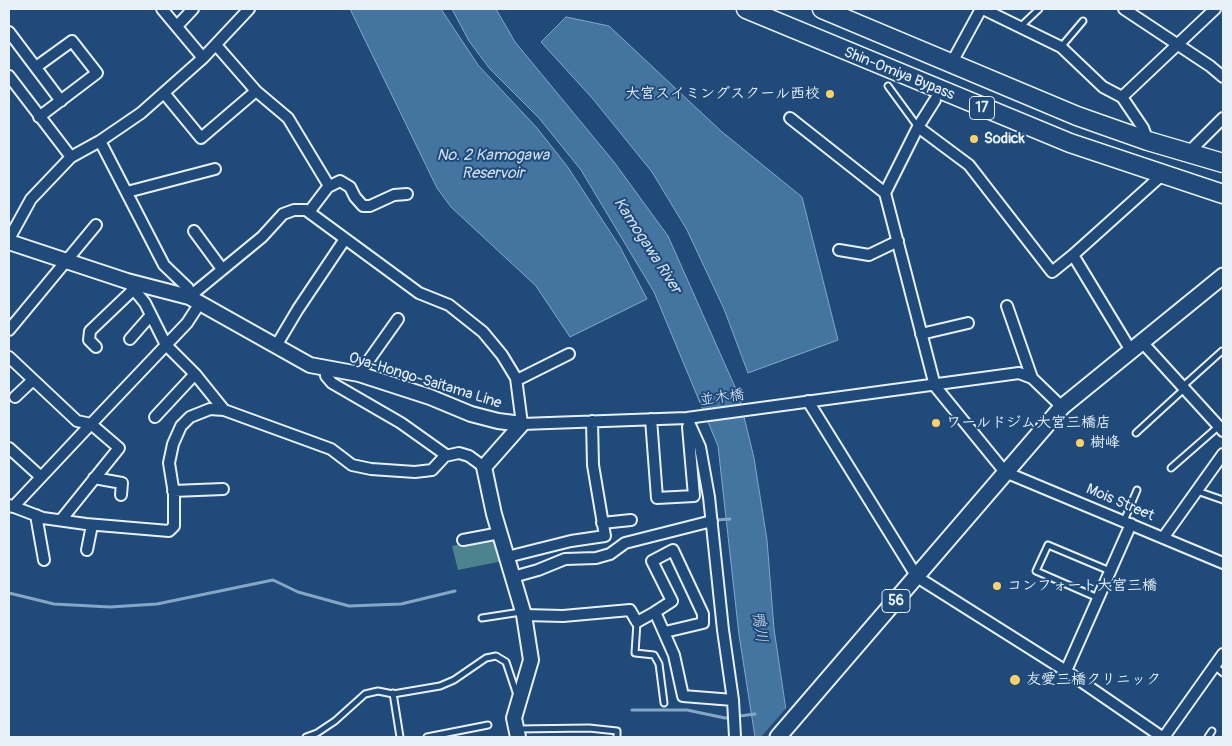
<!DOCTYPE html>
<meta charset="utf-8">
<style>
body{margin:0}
#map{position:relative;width:1232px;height:746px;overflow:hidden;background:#1f4a7a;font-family:Pangolin,sans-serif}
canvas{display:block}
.frame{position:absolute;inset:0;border:10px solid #e8f1f8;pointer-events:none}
</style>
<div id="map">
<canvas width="1232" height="746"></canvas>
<div class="frame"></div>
</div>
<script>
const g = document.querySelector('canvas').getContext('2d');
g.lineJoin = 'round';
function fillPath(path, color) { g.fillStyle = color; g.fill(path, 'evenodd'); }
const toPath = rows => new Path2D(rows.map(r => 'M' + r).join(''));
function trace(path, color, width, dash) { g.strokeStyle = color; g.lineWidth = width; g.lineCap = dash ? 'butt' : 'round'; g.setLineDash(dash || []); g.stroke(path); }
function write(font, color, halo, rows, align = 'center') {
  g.font = font + ' Pangolin,"Klee One",sans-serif'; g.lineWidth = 4; g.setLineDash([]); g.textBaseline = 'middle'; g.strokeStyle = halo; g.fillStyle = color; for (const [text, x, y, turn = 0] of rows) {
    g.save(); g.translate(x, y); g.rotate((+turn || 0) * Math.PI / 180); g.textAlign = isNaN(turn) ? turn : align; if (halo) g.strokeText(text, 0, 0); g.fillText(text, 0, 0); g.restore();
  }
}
fillPath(toPath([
 [496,538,503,561,458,570,452,546]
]), '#4d828f');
const water = toPath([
 [350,9,441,9,478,65,537,128,567,166,620,247,647,299,570,337,536,286,451,207,437,188,350,9],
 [452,9,496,9,515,42,614,162,668,236,739,396,754,458,767,540,774,629,790,737,755,737,739,635,718,446,654,292,581,170,539,118,490,69,469,41,452,9],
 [566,17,609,26,721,131,802,197,838,340,748,373,724,309,687,230,652,172,593,99,541,42,566,17]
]);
fillPath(water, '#4475a1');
trace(water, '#86a7c4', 1);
fillPath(toPath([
 [788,706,792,737,761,737]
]), '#1f4a7a');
trace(toPath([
 [716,520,730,519],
 [9,593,54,604,110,607,157,604,273,580,298,592,349,606,401,604,455,591],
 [632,710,687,710,725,718,755,714]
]), '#86a7c4', 3);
const lane = toPath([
 [1019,28,1039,9],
 [1061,47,1083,21],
 [888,86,918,127],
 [1182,387,1222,351],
 [1136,433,1184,389],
 [1171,468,1219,426],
 [1197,491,1223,500],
 [1124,521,1137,490],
 [1098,598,1036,571,1048,545,1110,571],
 [482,618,521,612],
 [637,622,635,653,654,655,659,664,664,703],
 [1215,666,1223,673],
 [393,693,400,737],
 [517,729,589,728,617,731,617,737],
 [306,737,317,733,335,721,365,694,378,691,393,694,440,686,454,680,486,658,496,656,506,662,517,695],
 [427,737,488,725],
 [1208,737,1212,731]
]);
const street = toPath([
 [162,9,203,58],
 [983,9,1061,47,1103,87,1122,97,1143,128,1148,141],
 [1124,9,1210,66,1223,77],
 [178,25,193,9],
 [9,32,61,101],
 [216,45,256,91,288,118,329,186],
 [951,64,981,9],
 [36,67,72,41,97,73,39,117],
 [9,76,71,157],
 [164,93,201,138,256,91],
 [1122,97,1215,9],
 [790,118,885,193,935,386,1005,472,1223,563],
 [918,127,969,165,1052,272,1073,255,1130,349],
 [100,141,164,265,188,288,189,297,262,237,283,214,294,210,306,210,419,293,449,305,483,332,502,355,516,378,522,424,687,418,1019,373,1032,378,1062,407],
 [1188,153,1223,118],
 [127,192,215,169],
 [885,193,918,127,935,100],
 [309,212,328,187,340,181,350,187,355,197,363,206,370,206,394,195,407,194],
 [194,231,222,269],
 [9,239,31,199,71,157,100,141,141,113,203,58,249,9],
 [839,250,869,255,898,241],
 [1073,255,1162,175],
 [127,281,145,303,166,345,195,374,224,410,331,449,352,465,371,469,415,472,432,470,445,456,459,453,469,456,484,467],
 [1007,306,1032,378],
 [9,330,96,225],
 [921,334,968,323],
 [130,339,151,315],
 [1141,341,1223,431],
 [276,346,298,309,345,239],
 [96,347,89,340,90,331,134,289],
 [9,357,77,421,91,424,187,323,200,303],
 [326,368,326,376,332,383,401,423,446,455],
 [359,374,398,319],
 [517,380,569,354],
 [15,397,33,380],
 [808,401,917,577,1066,671,1162,737],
 [155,417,195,374],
 [687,418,700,447,709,497,723,630,733,700,735,737],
 [651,419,657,498,694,496,688,427],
 [9,448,41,477],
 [94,478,122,483,121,495],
 [173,491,223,489],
 [9,505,43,518,86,524,169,531,174,526,174,494,169,463,173,444,181,426,190,417,210,409,224,410],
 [13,507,91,424,119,448,61,520],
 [36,515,44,560],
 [602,523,631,520],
 [1163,538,1223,454],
 [463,540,500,533],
 [87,550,92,525],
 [507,557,571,541,605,536,593,465,592,421],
 [513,577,538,570,565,559,596,558,610,554,625,543,712,521],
 [655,612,672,601,652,561,673,550,703,614,703,623,665,632],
 [524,615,563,616,630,610,637,622,655,612,674,655,683,696,733,700],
 [1066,671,1131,524],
 [1164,737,1223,654]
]);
const secondary = toPath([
 [9,242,127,281,189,297,310,365,359,374,430,397,471,414,498,421,522,424,484,467,494,514,524,615,531,660,514,718,518,737]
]);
const primary = toPath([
 [778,737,1062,407,1223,276]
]);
const highway = toPath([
 [746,9,1070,143,1223,194],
 [822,9,1077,116,1148,141,1223,163]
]);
trace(lane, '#e8f1f8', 9);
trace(street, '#e8f1f8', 14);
trace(secondary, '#e8f1f8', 18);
trace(primary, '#e8f1f8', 19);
trace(highway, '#e8f1f8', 21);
trace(lane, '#1f4a7a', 5);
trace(street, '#1f4a7a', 10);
trace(secondary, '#1f4a7a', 14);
trace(primary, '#1f4a7a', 15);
trace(highway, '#1f4a7a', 18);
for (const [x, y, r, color] of [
 [830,94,5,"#ffd166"],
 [974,139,5,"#ffd166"],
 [936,423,5,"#ffd166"],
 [1080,443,5,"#ffd166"],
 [997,586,5,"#ffd166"],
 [1015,680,6,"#ffd166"]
]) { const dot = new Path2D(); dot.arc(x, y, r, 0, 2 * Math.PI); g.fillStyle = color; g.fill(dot); trace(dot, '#1f4a7a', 2); }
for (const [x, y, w] of [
 [982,108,25],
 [896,601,28]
]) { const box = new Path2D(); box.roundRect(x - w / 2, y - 11.5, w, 23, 4); g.fillStyle = '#1f4a7a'; g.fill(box); trace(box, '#e8f1f8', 1); }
write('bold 14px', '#e8f1f8', null, [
 ["17",982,108],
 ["56",896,601]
]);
write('15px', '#e8f1f8', '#1f4a7a', [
 ["Shin-Omiya Bypass",899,74,22],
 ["Oya-Hongo-Saitama Line",425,381,17],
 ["並木橋",722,398,-8],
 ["Mois Street",1120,503,23]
]);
write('bold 15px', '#e8f1f8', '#1f4a7a', [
 ["大宮スイミングスクール西校",820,94,"right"],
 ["Sodick",984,139],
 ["ワールドジム大宮三橋店",946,423],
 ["樹峰",1090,443],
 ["コンフォート大宮三橋",1007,586],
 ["友愛三橋クリニック",1026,680]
], 'left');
write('italic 16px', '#cfdeeb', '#1f4a7a', [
 ["No. 2 Kamogawa",493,156],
 ["Reservoir",493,174],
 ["Kamogawa River",647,246,57],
 ["鴨川",759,627,82]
]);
</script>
